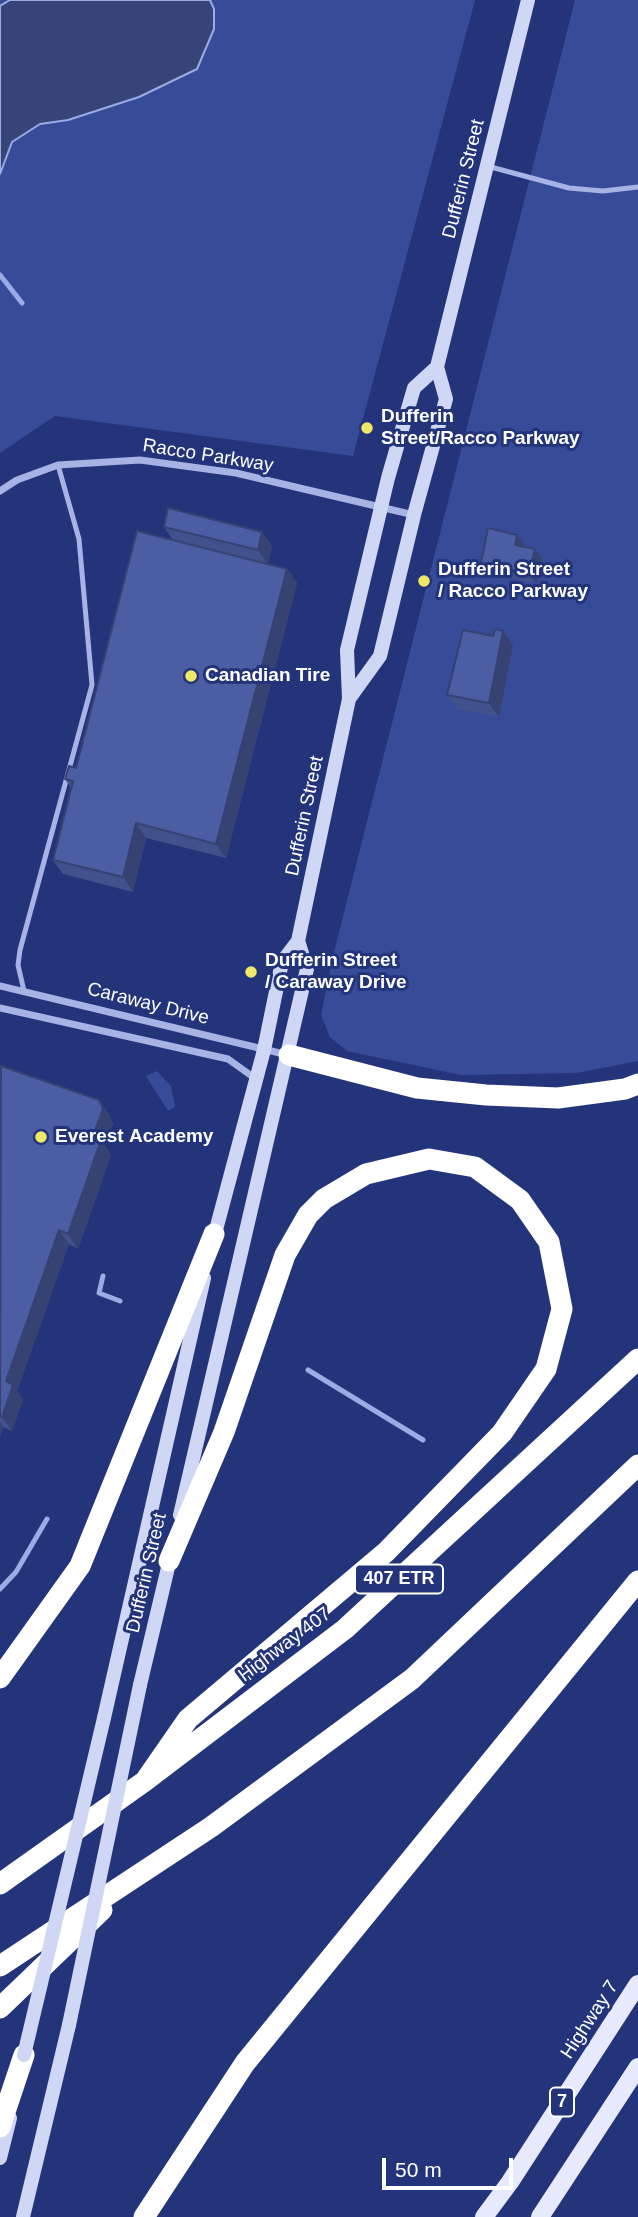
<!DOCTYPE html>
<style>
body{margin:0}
#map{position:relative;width:638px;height:2217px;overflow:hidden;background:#24347a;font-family:Arial,sans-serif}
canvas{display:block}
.scale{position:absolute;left:382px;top:2158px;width:131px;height:32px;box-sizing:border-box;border:4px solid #fff;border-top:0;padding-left:9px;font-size:21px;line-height:24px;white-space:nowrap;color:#fff;-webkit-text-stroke:5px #24347a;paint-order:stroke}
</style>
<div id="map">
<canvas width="638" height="2217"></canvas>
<div class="scale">50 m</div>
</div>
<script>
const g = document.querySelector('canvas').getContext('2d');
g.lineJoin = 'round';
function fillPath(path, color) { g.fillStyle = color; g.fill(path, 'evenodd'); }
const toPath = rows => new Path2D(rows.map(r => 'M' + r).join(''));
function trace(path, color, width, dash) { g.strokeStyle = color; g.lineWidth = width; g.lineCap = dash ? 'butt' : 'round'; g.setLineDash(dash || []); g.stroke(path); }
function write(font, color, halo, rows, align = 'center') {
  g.font = font + ' Arial,sans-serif'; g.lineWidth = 6; g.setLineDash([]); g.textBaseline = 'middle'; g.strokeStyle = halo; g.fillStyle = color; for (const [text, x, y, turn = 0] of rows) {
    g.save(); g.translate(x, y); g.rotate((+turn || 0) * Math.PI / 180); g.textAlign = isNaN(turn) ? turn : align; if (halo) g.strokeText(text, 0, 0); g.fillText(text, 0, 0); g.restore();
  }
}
fillPath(toPath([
 [0,0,475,0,353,456,55,416,0,453],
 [575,0,638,0,638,1061,576,1073,461,1075,347,1051,330,1037,321,1015,333,956],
 [157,1071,171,1086,175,1107,168,1111,146,1076]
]), '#374c98');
const water = toPath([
 [10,0,210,0,214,9,214,29,197,69,139,97,68,120,40,124,12,142,0,174,0,6,10,0]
]);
fillPath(water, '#374478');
trace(water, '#9babe5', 2);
trace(toPath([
 [0,275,22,303],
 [103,1276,99,1293,120,1301],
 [308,1370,423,1440],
 [0,1589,16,1572,47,1519]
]), '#9babe5', 5);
trace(toPath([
 [487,166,569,188,603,191,638,187],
 [24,991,18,965,20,950,92,685,79,539,58,465]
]), '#a6b3e4', 5);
trace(toPath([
 [0,491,17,480,58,465,140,460,236,473,414,515],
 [0,986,288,1055],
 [0,1008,228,1059,256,1079]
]), '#a6b3e4', 7);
trace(toPath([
 [349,699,380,656,414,515,446,399,437,367,528,0],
 [213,1241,264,1050,282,962,298,941,349,699,347,650,388,478,414,388,437,367],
 [180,1515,307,969,298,941],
 [140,1685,171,1555],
 [104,1718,204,1278],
 [0,2158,10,2118],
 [23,2217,69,2025]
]), '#d0d7f4', 14);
trace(toPath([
 [484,2217,510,2182,638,1984],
 [540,2217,638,2067]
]), '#e7eafc', 18);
trace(toPath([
 [289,1055,417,1088,486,1095,558,1098,625,1089,638,1084],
 [0,1678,80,1566,214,1234],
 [145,1781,188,1719,386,1552,502,1433,546,1369,562,1309,549,1242,520,1200,475,1167,429,1159,366,1174,324,1199,308,1215,285,1255,224,1432,169,1561],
 [0,1884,145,1781,345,1629,638,1359],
 [0,1966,211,1827,412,1679,638,1465],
 [0,2008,102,1910],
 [0,2127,24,2055],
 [144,2217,245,2063,638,1581]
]), '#fff', 21);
trace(toPath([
 [69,2025,140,1685],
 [24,2055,104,1718]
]), '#d0d7f4', 14);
fillPath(toPath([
 [164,527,262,532,272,546,268,564,287,569,297,583,226,858,146,838,133,892,63,874,53,860,71,788,65,779,76,768,173,540],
 [524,544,524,547,542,559,536,583,488,573,481,563],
 [503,631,513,645,499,717,457,709,447,695,493,636],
 [0,1069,109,1114,113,1124,105,1145,111,1155,78,1249,69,1244,17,1391,23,1400,12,1431,3,1427,0,1436]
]), '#41518c');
fillPath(toPath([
 [262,532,272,546,268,565,258,550],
 [517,535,524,544,522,555,515,545],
 [535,549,542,559,536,583,529,574],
 [287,569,297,583,226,858,216,844],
 [503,631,513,645,499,717,489,703],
 [136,823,146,838,133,892,123,877],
 [99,1100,109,1114,113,1124,105,1145,111,1155,78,1249,68,1234,93,1136],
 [59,1230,69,1244,17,1391,23,1400,12,1431,2,1417,6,1381],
 [0,1422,3,1427,0,1436]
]), '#354272');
const building = toPath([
 [168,508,262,532,258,550,164,527,168,508],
 [488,528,517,535,515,545,535,549,529,574,481,563,488,528],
 [137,531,287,569,216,844,136,823,123,877,53,860,73,781,65,779,69,766,76,768,137,531],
 [495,629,503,631,489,703,447,695,463,630,493,636,495,629],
 [1,1066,99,1100,103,1109,93,1136,101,1140,68,1234,59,1230,6,1381,13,1385,2,1417,0,1416,1,1066]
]);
fillPath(building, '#4c5ea3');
trace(building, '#354272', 2);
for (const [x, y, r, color] of [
 [367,428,7,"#efe96a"],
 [424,581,7,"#efe96a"],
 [191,676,7,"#efe96a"],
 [251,972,7,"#efe96a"],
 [41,1137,7,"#efe96a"]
]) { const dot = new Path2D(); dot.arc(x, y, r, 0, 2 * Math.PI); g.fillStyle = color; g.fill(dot); trace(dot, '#24347a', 2.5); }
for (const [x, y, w] of [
 [399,1579,88],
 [562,2102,24]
]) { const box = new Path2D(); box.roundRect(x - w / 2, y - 14.5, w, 29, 5); g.fillStyle = '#24347a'; g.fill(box); trace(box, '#fff', 2); }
write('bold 18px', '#fff', null, [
 ["407 ETR",399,1579],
 ["7",562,2102]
]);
write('19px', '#fff', '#24347a', [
 ["Dufferin Street",464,179,-76],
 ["Racco Parkway",208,456,9],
 ["Dufferin Street",305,816,-78],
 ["Caraway Drive",148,1004,14],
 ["Dufferin Street",147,1573,-77],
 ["Highway 407",285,1645,-37],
 ["Highway 7",590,2020,-57]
]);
write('bold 19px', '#fff', '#24347a', [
 ["Dufferin",381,417],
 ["Street/Racco Parkway",381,439],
 ["Dufferin Street",438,570],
 ["/ Racco Parkway",438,592],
 ["Canadian Tire",205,676],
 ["Dufferin Street",265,961],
 ["/ Caraway Drive",265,983],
 ["Everest Academy",55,1137]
], 'left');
</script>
